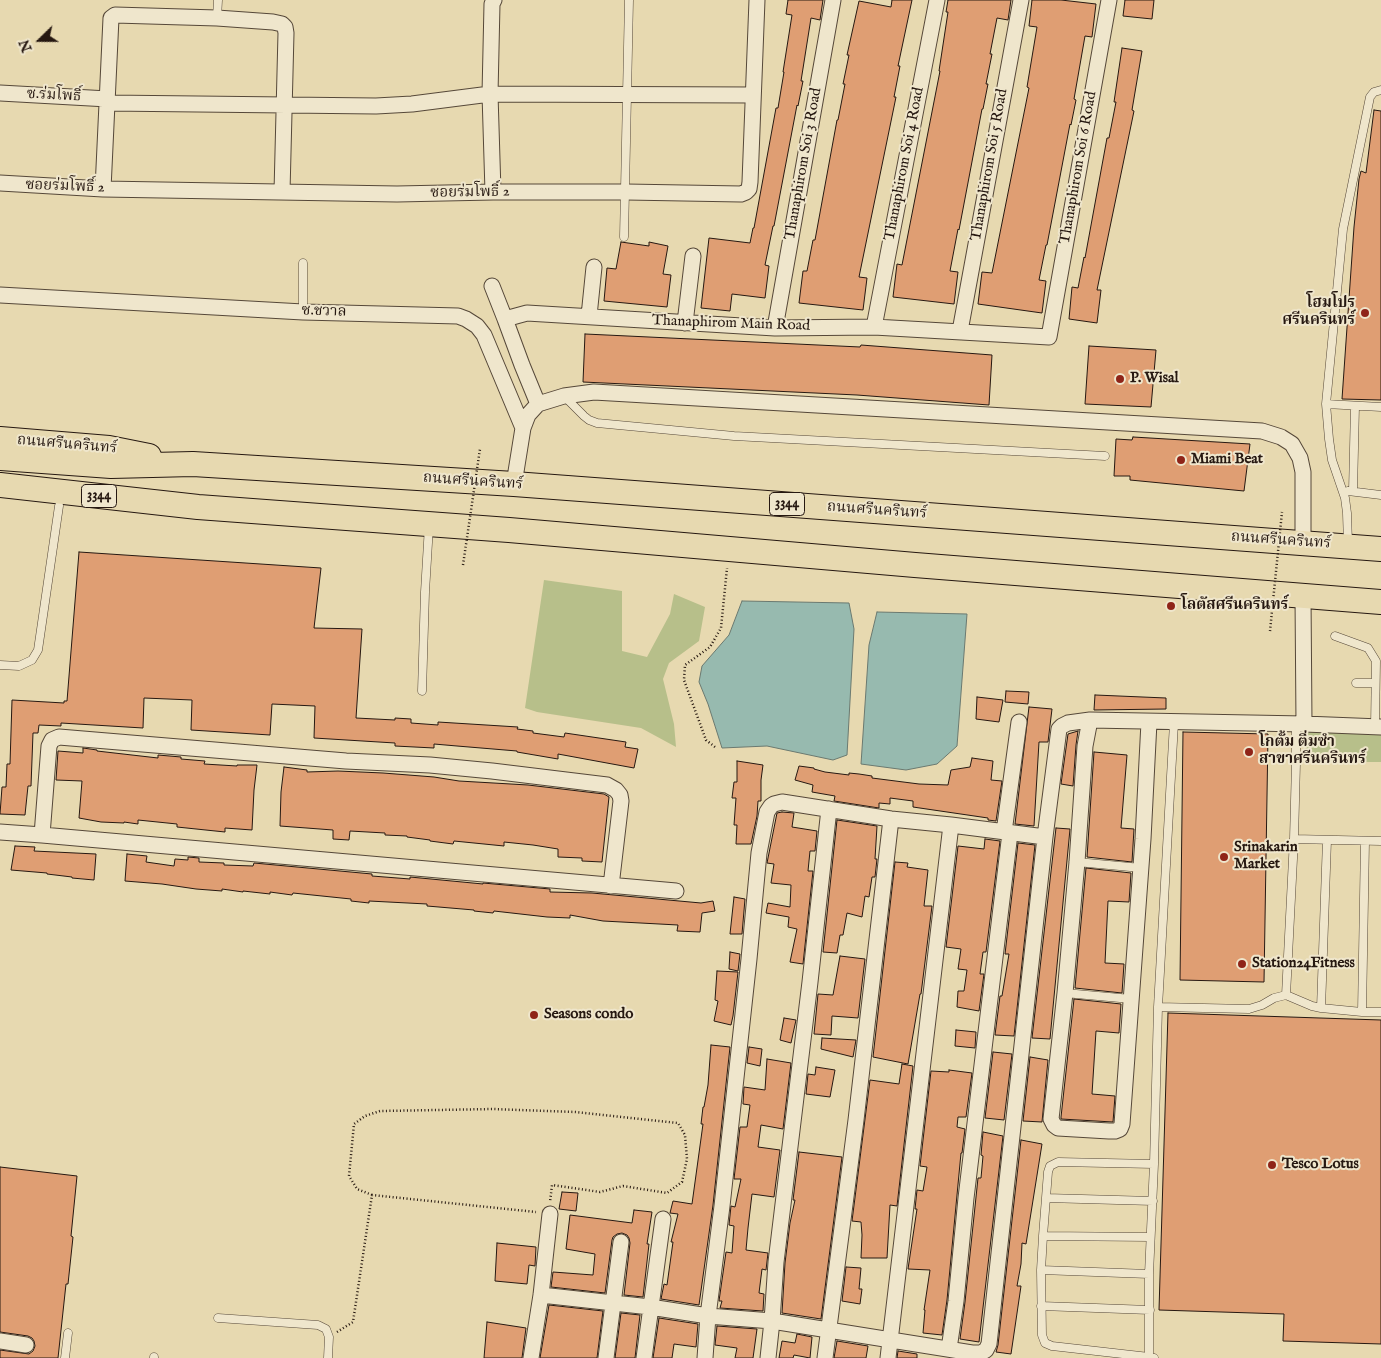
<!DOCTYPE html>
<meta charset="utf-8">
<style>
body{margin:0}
#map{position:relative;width:1381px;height:1358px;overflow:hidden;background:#e7d9b0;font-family:"IM FELL English",serif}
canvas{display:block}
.north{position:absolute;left:15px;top:15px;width:50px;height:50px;-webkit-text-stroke:4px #efe6cc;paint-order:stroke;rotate:248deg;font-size:14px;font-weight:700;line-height:20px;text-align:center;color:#261811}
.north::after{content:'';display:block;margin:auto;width:18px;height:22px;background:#261811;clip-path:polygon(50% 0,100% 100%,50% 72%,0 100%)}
</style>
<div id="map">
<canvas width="1381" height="1358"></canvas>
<div class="north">N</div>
</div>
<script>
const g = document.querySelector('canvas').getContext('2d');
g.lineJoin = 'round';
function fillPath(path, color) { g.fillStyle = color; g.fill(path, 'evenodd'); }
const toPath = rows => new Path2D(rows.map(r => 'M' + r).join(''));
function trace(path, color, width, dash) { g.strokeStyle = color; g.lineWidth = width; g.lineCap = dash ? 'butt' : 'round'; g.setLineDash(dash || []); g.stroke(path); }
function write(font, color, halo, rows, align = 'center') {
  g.font = font + ' "IM FELL English","Noto Serif Thai",serif'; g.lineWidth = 4; g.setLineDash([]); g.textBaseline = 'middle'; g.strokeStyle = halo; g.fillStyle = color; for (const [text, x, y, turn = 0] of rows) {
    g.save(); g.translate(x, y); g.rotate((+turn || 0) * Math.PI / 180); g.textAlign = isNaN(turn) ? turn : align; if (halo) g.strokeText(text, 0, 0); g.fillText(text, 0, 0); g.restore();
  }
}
fillPath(toPath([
 [544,580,622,591,622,651,647,657,670,614,674,594,705,607,699,641,669,663,663,679,674,724,676,747,641,728,537,712,525,708],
 [1301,725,1381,725,1381,762,1308,762]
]), '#b7bf8a');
const water = toPath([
 [742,601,849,603,854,629,847,755,833,760,767,746,722,748,708,704,699,682,702,666,729,635,742,601],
 [877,612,967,614,957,746,937,764,906,770,861,764,869,645,877,612]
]);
fillPath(water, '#97baaf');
trace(water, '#6a7970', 1);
const building = toPath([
 [788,0,823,0,820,20,811,18,801,81,803,81,798,106,797,105,774,226,773,226,765,265,769,266,765,298,732,294,730,311,701,308,709,238,750,243,753,228,754,228,776,108,778,108,784,72,783,72,792,15,786,14,788,0],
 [892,0,912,0,898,66,900,66,894,97,896,97,859,277,867,278,863,310,799,303,803,271,807,271,813,240,815,240,837,120,838,120,845,84,843,84,849,55,847,55,859,1,891,7,892,0],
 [948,0,1011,0,1008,20,997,18,990,54,992,54,986,84,988,84,983,109,982,109,959,230,958,229,950,271,958,272,954,304,893,297,897,264,902,265,940,71,939,71,948,12,946,12,948,0],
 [1032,0,1061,0,1096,4,1092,37,1085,36,1074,99,1076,100,1071,125,1070,124,1047,245,1046,245,1039,280,1046,281,1042,313,978,304,982,272,992,273,1029,88,1027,87,1037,27,1029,26,1032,0],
 [1125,0,1154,0,1152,19,1123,16,1125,0],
 [1122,48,1142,51,1132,110,1134,111,1097,290,1101,290,1097,323,1069,319,1072,287,1078,288,1084,257,1085,258,1107,138,1109,138,1116,102,1114,102,1122,48],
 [1374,110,1381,111,1381,400,1342,399,1354,227,1359,179,1361,171,1366,173,1374,110],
 [621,242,649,246,649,242,668,246,663,274,671,275,667,307,604,301,607,268,616,269,621,242],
 [585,334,860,347,861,345,992,355,989,405,857,395,583,382,585,334],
 [1089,346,1156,350,1151,407,1085,404,1089,346],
 [1133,437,1250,444,1244,491,1130,480,1130,476,1114,476,1116,439,1132,440,1133,437],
 [79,552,321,568,314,628,362,629,356,718,395,720,395,718,411,719,411,723,438,725,438,722,518,727,517,729,533,731,533,733,564,737,565,733,626,742,625,747,638,749,634,768,558,754,558,759,517,752,517,751,457,746,434,744,434,748,395,746,395,743,314,738,315,706,272,704,270,735,191,730,192,700,144,698,143,728,61,723,61,726,39,725,38,733,33,733,31,786,28,786,25,815,0,814,2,787,6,787,7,764,10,764,12,700,64,703,64,701,67,701,79,552],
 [1006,691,1029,692,1028,704,1005,702,1006,691],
 [1095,695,1166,698,1166,709,1094,710,1095,695],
 [977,697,1003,700,999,722,976,719,977,697],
 [1029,707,1052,709,1048,742,1039,742,1034,826,1015,824,1029,707],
 [1078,731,1076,745,1073,786,1061,784,1068,734,1078,731],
 [1183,732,1268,734,1264,982,1180,980,1183,732],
 [83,748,97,750,97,751,158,758,158,755,181,757,181,759,205,761,204,764,237,766,237,765,257,765,254,790,252,830,225,828,225,832,177,827,177,824,138,820,138,824,124,822,124,823,101,822,79,818,82,781,56,780,58,751,83,753,83,748],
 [1094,752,1127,755,1121,828,1134,829,1132,862,1087,857,1094,752],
 [972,758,993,761,991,780,1002,781,996,821,988,820,988,818,913,807,913,801,890,798,890,804,879,803,879,808,834,801,835,796,812,792,813,785,795,780,799,766,814,768,814,769,825,772,849,775,849,773,859,774,872,776,872,778,919,784,948,785,951,770,970,767,972,758],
 [737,761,763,765,761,780,761,801,758,801,757,816,751,844,736,844,737,825,734,825,736,798,732,798,734,782,737,782,737,761],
 [284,767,307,770,307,772,338,771,383,773,434,777,459,781,528,785,604,794,609,797,602,862,582,861,582,858,558,857,558,849,533,845,504,842,504,846,454,841,453,844,430,841,430,840,407,837,407,836,385,835,385,833,350,831,349,840,333,839,333,830,280,826,281,792,284,767],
 [782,812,794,813,792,827,817,831,815,851,810,851,808,871,813,871,803,964,790,962,797,929,788,927,789,917,766,913,768,903,790,907,791,885,771,883,774,864,767,863,777,813,782,812],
 [837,820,877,826,875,859,877,859,875,877,872,877,869,897,865,896,862,917,847,913,843,935,840,935,837,953,823,952,837,820],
 [1056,828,1070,829,1050,1039,1032,1038,1056,828],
 [985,839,1000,841,986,952,983,952,980,974,984,974,979,1011,957,1007,958,991,964,991,967,970,958,969,961,949,946,947,958,846,984,849,985,839],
 [1018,843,1035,845,1014,1036,995,1035,1000,996,1002,996,1009,954,1005,954,1018,843],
 [15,846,35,847,34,851,96,854,94,880,72,878,72,877,47,874,47,873,11,870,15,846],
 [127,854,147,856,146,862,174,866,175,859,188,860,188,857,199,858,199,862,224,863,224,865,253,866,254,863,372,874,372,876,410,879,410,877,483,884,483,883,550,889,550,892,592,893,701,903,713,901,715,911,702,913,700,932,677,931,678,925,603,921,570,915,570,918,547,917,494,911,493,913,474,911,474,910,427,906,427,904,369,901,369,903,351,901,351,899,293,893,292,895,270,892,270,894,243,891,243,892,222,889,222,891,196,889,162,884,125,881,127,854],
 [895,862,908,863,907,867,928,870,924,906,932,906,921,994,920,994,908,1064,873,1057,895,862],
 [1086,868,1131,873,1129,902,1108,901,1105,963,1124,964,1122,993,1075,988,1086,868],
 [734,897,745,899,742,934,730,934,734,897],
 [730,952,740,954,738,971,729,969,730,952],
 [840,956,865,959,858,1018,832,1016,831,1035,814,1034,818,994,833,995,840,956],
 [717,971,738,972,733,1016,731,1025,714,1021,718,1001,715,1000,717,971],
 [1074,999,1121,1004,1119,1033,1096,1031,1092,1094,1115,1096,1113,1122,1061,1119,1061,1117,1074,999],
 [1168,1013,1381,1020,1381,1344,1283,1341,1284,1314,1159,1310,1168,1013],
 [784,1018,796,1020,791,1043,780,1040,784,1018],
 [956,1030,976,1032,975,1048,955,1046,956,1030],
 [822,1038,856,1040,853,1057,821,1049,822,1038],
 [711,1045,730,1047,713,1205,699,1305,661,1299,664,1284,667,1285,673,1242,671,1242,678,1214,670,1213,673,1201,692,1204,703,1124,701,1124,703,1107,704,1107,708,1085,711,1045],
 [749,1047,762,1049,760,1066,747,1063,749,1047],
 [993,1052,1012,1054,1004,1120,985,1118,993,1052],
 [1030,1057,1048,1060,1042,1122,1023,1121,1030,1057],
 [767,1059,791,1063,783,1129,761,1125,758,1147,780,1150,774,1197,752,1194,748,1228,746,1250,768,1253,766,1270,762,1269,759,1293,764,1294,763,1311,720,1308,722,1301,719,1301,726,1252,732,1253,734,1226,729,1225,731,1206,735,1207,741,1179,734,1179,740,1127,747,1127,750,1105,743,1104,744,1087,765,1090,767,1059],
 [902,1064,913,1066,897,1206,890,1205,887,1258,861,1258,862,1235,861,1222,852,1221,870,1080,899,1084,902,1064],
 [816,1067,835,1070,830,1097,806,1094,808,1074,815,1075,816,1067],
 [949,1070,972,1073,966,1117,958,1117,957,1127,965,1129,962,1153,961,1153,947,1300,942,1335,923,1333,925,1310,924,1310,930,1270,908,1269,917,1209,915,1209,917,1190,923,1191,927,1167,920,1166,931,1071,949,1072,949,1070],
 [983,1132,1003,1136,979,1342,960,1339,965,1302,978,1178,981,1178,983,1156,981,1155,983,1132],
 [1021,1140,1042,1144,1026,1244,1022,1243,1021,1264,1017,1286,1021,1286,1011,1354,996,1352,998,1345,1021,1140],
 [799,1152,842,1157,821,1319,782,1313,785,1263,790,1223,795,1200,793,1200,799,1152],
 [0,1167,77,1176,71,1236,73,1237,68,1284,66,1284,58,1358,0,1358,0,1350,29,1354,33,1351,35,1346,34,1341,32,1338,28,1336,0,1332,0,1167],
 [562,1192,578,1193,576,1211,559,1209,562,1192],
 [634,1210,652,1212,647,1244,649,1244,643,1297,624,1295,630,1243,629,1238,627,1235,622,1233,617,1234,613,1237,612,1240,605,1293,551,1287,553,1272,593,1275,595,1254,566,1249,570,1215,632,1223,634,1210],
 [497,1243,536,1247,535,1266,529,1265,527,1284,495,1281,497,1243],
 [846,1267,861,1268,859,1289,862,1289,860,1304,842,1301,846,1267],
 [549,1305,603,1311,597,1358,540,1358,549,1305],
 [621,1313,640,1315,635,1358,615,1358,621,1313],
 [659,1318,698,1324,696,1347,674,1344,672,1358,653,1358,659,1318],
 [487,1322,526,1328,522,1358,484,1358,487,1322],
 [717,1326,757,1329,753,1358,735,1358,737,1348,715,1345,717,1326],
 [797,1334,812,1337,810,1358,794,1355,793,1358,779,1358,782,1341,795,1343,797,1334],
 [837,1341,868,1346,866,1358,834,1358,837,1341],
 [898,1351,917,1354,917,1358,897,1358,898,1351]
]);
fillPath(building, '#df9e73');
trace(building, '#261811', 1);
const lane = toPath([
 [217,18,218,0],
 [624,237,629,0],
 [303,312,303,263],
 [564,396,584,416,589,420,597,423,734,436,1105,456],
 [1326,404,1381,407],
 [1348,491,1381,495],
 [1353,491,1355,406],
 [1348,544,1347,513,1345,498,1332,460,1329,439,1326,404,1343,229,1370,97,1374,92,1381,90],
 [1335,636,1368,648,1376,661,1375,727],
 [0,665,19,666,32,660,38,650,59,506],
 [1356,683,1375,683],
 [422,691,425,592,429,526],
 [1294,839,1381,841],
 [1077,862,1141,868],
 [1065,993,1131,999],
 [1286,995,1312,1006,1321,1008,1362,1012,1381,1012],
 [1158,1007,1174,723],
 [1321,1008,1327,840],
 [1362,1012,1365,841],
 [1046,1198,1153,1201],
 [1043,1236,1150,1237],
 [1041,1270,1042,1335,1045,1343,1052,1346,1149,1357],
 [1149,1274,1041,1270,1043,1236,1048,1172,1050,1166,1058,1162,1154,1164],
 [1041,1306,1150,1310],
 [218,1318,318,1325,326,1329,329,1337,328,1358],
 [65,1358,68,1333],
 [154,1358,154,1357],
 [1154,1358,1149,1357,1149,1274,1154,1164,1158,1007,1249,1009,1262,1005,1274,998,1286,995,1294,839,1296,763,1296,723]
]);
const street = toPath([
 [0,93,108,99],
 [108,103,376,106,412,104,490,94,753,95],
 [0,183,103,189,397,194,493,192,626,192,741,194,746,192,749,189,750,182,757,0],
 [103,189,111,18,115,15,217,18,273,22,282,24,285,27,286,33,282,192],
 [493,192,490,94,492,4,494,0],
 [492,286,505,319],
 [0,295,303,312,458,316,466,319,477,326,484,335,523,428,514,484],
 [589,316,594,267],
 [685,323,693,256],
 [874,327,937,0],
 [775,328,833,0],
 [960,331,1021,0],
 [538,404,522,365,505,319,527,313,775,328,874,327,1049,337,1109,0],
 [523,428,528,415,538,404,564,396,594,392,1262,431,1281,437,1292,444,1300,458,1303,472,1303,543],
 [1303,596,1304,724,1381,727],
 [1090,720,1085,746,1077,862,1065,993,1051,1119,1054,1125,1058,1128,1109,1131,1115,1131,1120,1129,1122,1124,1143,839,1149,722],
 [0,832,42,835,676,891],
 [1004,832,1019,722],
 [42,835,49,746,52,740,59,737,346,761,430,765,492,771,607,785,616,790,620,795,621,801,611,886],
 [541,1295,650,1307,708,1316,772,1321,972,1353,981,1353,986,1350,989,1344,1045,837,1059,729,1062,726,1068,723,1090,720,1304,724],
 [0,1341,26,1345],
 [949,1349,956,1301,966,1198,1010,833],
 [531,1358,541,1295,550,1214],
 [606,1358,621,1242],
 [644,1358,663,1219],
 [705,1358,708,1316,722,1206,749,959,759,853,767,812,771,806,774,804,782,802,891,819,951,825,1045,837],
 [768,1358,772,1321,776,1262,810,982,829,809],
 [825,1358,856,1120,891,819],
 [888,1358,951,825]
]);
const primary = toPath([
 [0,439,109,448,149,456],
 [0,458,111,466,193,464,514,484,1381,549],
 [0,485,198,507,509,530,915,565,1381,602]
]);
trace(lane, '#564839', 9);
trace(street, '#564839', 17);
trace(primary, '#261811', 26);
trace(toPath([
 [715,747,706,740,684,680,685,665,710,647,721,628,727,568],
 [372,1195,357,1189,349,1176,354,1124,365,1116,380,1111,492,1109,575,1112,678,1123,685,1135,687,1159,682,1182,667,1193,623,1186,600,1192,552,1185,550,1202],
 [337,1332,353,1322,372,1195,536,1212]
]), '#261811', 2.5, [1, 2.5]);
trace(lane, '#efe6cc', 8);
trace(street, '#efe6cc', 15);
trace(primary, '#e7d9b0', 24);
trace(toPath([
 [463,565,480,449],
 [1270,631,1282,512]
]), '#261811', 2.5, [1, 2.5]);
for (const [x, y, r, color] of [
 [1365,313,5,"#8f2418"],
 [1120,379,5,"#8f2418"],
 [1181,460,5,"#8f2418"],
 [1171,606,5,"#8f2418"],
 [1249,752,5,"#8f2418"],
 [1224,857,5,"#8f2418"],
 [1242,964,5,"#8f2418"],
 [534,1015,5,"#8f2418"],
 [1272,1165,5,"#8f2418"]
]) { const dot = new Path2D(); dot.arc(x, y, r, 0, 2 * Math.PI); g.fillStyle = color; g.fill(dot); trace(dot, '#efe6cc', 2); }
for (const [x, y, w] of [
 [99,496,35],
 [787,504,35]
]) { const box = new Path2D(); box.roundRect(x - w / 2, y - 11.5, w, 23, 4); g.fillStyle = '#efe6cc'; g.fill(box); trace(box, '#261811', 1); }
write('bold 14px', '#261811', null, [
 ["3344",99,496],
 ["3344",787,504]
]);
write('15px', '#261811', '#efe6cc', [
 ["ซ.ร่มโพธิ์",54,96,3],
 ["Thanaphirom Soi 3 Road",804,164,-80],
 ["Thanaphirom Soi 4 Road",905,164,-79],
 ["Thanaphirom Soi 5 Road",990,165,-80],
 ["Thanaphirom Soi 6 Road",1079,168,-80],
 ["ซอยร่มโพธิ์ 2",65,187,2],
 ["ซอยร่มโพธิ์ 2",470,193,-1],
 ["ซ.ชวาล",324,312,2],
 ["Thanaphirom Main Road",731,324,2],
 ["ถนนศรีนครินทร์",67,445,5],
 ["ถนนศรีนครินทร์",473,482,4],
 ["ถนนศรีนครินทร์",877,511,4],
 ["ถนนศรีนครินทร์",1281,541,4]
]);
write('bold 15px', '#261811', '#efe6cc', [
 ["โฮมโปร",1355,304,"right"],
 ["ศรีนครินทร์",1355,321,"right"],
 ["P. Wisal",1130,379],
 ["Miami Beat",1191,460],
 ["โลตัสศรีนครินทร์",1181,606],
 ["โกตั้ม ติ่มซำ",1259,743],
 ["สาขาศรีนครินทร์",1259,760],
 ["Srinakarin",1234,848],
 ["Market",1234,865],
 ["Station24Fitness",1252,964],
 ["Seasons condo",544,1015],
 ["Tesco Lotus",1282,1165]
], 'left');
</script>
